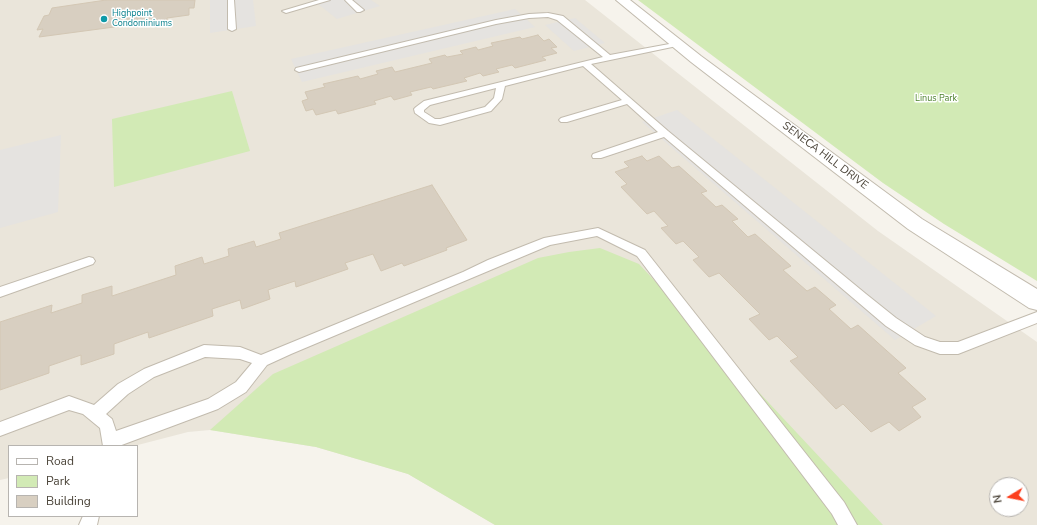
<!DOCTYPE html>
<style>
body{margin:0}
#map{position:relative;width:1037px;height:525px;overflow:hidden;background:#f6f3ec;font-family:"Nunito Sans",sans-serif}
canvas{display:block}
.legend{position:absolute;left:8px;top:445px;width:130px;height:72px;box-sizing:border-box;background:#fff;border:1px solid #b7b4b0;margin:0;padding:5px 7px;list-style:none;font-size:12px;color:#4b4439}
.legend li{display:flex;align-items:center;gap:8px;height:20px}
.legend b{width:20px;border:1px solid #b7b4b0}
.north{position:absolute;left:989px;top:477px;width:40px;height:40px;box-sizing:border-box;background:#fff;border:1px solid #b7b4b0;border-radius:50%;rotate:260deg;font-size:11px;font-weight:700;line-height:16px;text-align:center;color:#4b4439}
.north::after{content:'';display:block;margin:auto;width:14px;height:18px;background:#fc3f1d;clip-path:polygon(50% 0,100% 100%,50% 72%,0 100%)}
</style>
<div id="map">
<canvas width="1037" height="525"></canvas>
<ul class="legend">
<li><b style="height:5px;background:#fff"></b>Road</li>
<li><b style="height:11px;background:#d2eab5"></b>Park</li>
<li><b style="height:11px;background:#d8cfc1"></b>Building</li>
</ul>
<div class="north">N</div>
</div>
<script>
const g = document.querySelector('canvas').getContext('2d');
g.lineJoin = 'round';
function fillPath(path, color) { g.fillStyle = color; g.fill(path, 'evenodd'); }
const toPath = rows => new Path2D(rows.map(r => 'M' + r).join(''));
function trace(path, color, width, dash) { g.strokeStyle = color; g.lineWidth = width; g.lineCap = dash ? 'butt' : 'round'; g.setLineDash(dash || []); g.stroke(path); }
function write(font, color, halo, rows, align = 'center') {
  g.font = font + ' "Nunito Sans",sans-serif'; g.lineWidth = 3; g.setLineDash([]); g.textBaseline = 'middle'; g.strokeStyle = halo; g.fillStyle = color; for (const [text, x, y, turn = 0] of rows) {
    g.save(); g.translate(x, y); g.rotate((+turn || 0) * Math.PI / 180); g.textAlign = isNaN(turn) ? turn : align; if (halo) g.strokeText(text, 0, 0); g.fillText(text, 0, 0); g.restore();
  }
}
fillPath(toPath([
 [0,0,585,0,878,231,1037,342,1037,525,495,525,408,474,316,447,210,430,188,432,134,446,9,446,9,478,0,480],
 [997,485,1021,485,1021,509,997,509]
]), '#eae5da');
fillPath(toPath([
 [638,0,1037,0,1037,281,944,224,883,183],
 [232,91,250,151,114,187,112,119],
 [600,248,639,264,883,525,495,525,408,474,316,447,210,430,273,374,538,258,569,252]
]), '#d2eab5');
fillPath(toPath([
 [210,0,253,0,256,26,210,33],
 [313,0,371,0,380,6,337,19],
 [515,9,535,27,302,82,291,59],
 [575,18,605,43,574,51,545,25],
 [677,110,936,316,895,340,642,122],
 [61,135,58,212,0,228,0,150]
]), '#e5e3e0');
const building = toPath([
 [106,0,195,0,194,8,189,8,189,15,167,18,167,20,39,37,43,29,37,30,44,16,49,15,52,8,106,0],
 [538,35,544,41,549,39,557,47,551,48,557,53,542,57,546,60,515,68,512,65,496,69,499,72,483,76,480,73,464,78,467,81,433,89,431,87,410,92,412,95,394,100,391,96,374,101,376,104,338,114,336,110,316,115,313,109,306,111,302,101,308,99,305,92,325,87,323,84,358,76,360,79,378,74,376,71,392,67,395,72,432,63,429,59,445,55,447,57,463,54,460,51,476,47,478,50,493,46,491,43,520,37,522,39,538,35],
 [642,156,647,161,659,156,672,168,679,166,707,191,701,193,716,207,722,205,738,219,732,221,748,237,755,234,791,266,783,270,807,291,815,287,836,305,829,309,851,329,858,325,906,368,898,373,926,399,912,407,921,417,899,431,889,422,871,432,843,404,836,409,790,361,798,357,777,336,769,340,749,319,760,314,719,273,709,277,693,260,699,257,683,241,676,244,661,228,668,226,654,211,647,214,621,187,627,184,615,172,629,167,624,162,642,156],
 [432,185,467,240,446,248,447,250,404,266,402,263,381,271,373,254,345,263,348,269,296,287,295,281,268,290,270,299,242,309,240,300,212,309,213,316,149,338,148,332,114,344,114,354,81,365,81,355,49,366,49,373,0,390,0,322,52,305,51,313,82,303,82,295,112,286,112,296,176,275,175,266,202,257,204,264,229,256,228,249,254,241,256,247,281,239,279,233,432,185]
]);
fillPath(building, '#d8cfc1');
trace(building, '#d3c7b4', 1);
const lane = toPath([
 [228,0,234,0,236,29,232,31,228,29,228,0],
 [319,0,330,0,286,13,282,11,319,0],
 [345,0,352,0,364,10,360,12,357,12,345,0],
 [548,13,563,16,610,55,680,42,680,46,677,46,591,64,668,131,866,294,896,318,925,337,940,342,958,342,1037,312,1037,323,958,354,940,354,915,345,886,326,664,137,601,158,593,158,592,156,593,154,658,132,627,104,567,122,561,122,559,120,561,118,622,100,583,66,505,86,502,99,491,111,440,125,429,123,415,113,414,109,416,107,424,101,603,57,557,20,548,17,529,18,496,24,299,72,295,70,296,68,496,20,529,14,548,13],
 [496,88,494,98,485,107,440,119,435,119,424,112,424,110,430,105,496,88],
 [598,228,645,250,844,502,857,525,838,525,832,514,637,256,597,236,550,245,291,354,267,365,246,392,218,409,119,446,103,446,100,428,83,414,69,410,0,436,0,422,69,396,94,405,118,384,144,369,204,345,240,347,261,355,463,272,488,260,544,238,598,228],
 [205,357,240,359,252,363,236,382,208,399,116,431,112,419,106,414,128,394,154,377,205,357],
 [89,257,93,258,95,261,93,264,0,297,0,287,89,257],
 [83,516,99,516,97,525,79,525,83,516]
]);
const street = toPath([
 [616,0,630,0,701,56,922,219,1037,289,1037,310,1029,308,908,229,691,62,616,0]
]);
trace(lane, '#c2bbae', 2);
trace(street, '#c2bbae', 2);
fillPath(lane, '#fff');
fillPath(street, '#fff');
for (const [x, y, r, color] of [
 [104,19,4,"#0f9aa8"]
]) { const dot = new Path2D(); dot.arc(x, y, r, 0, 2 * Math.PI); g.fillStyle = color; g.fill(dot); trace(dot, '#fff', 1.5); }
write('9px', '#0d838f', '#fff', [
 ["Highpoint",112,14],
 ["Condominiums",112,24]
], 'left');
write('9px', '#4a7f2a', '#fff', [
 ["Linus Park",936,99]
]);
write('11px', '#4b4439', '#fff', [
 ["SENECA HILL DRIVE",825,156,37]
]);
</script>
